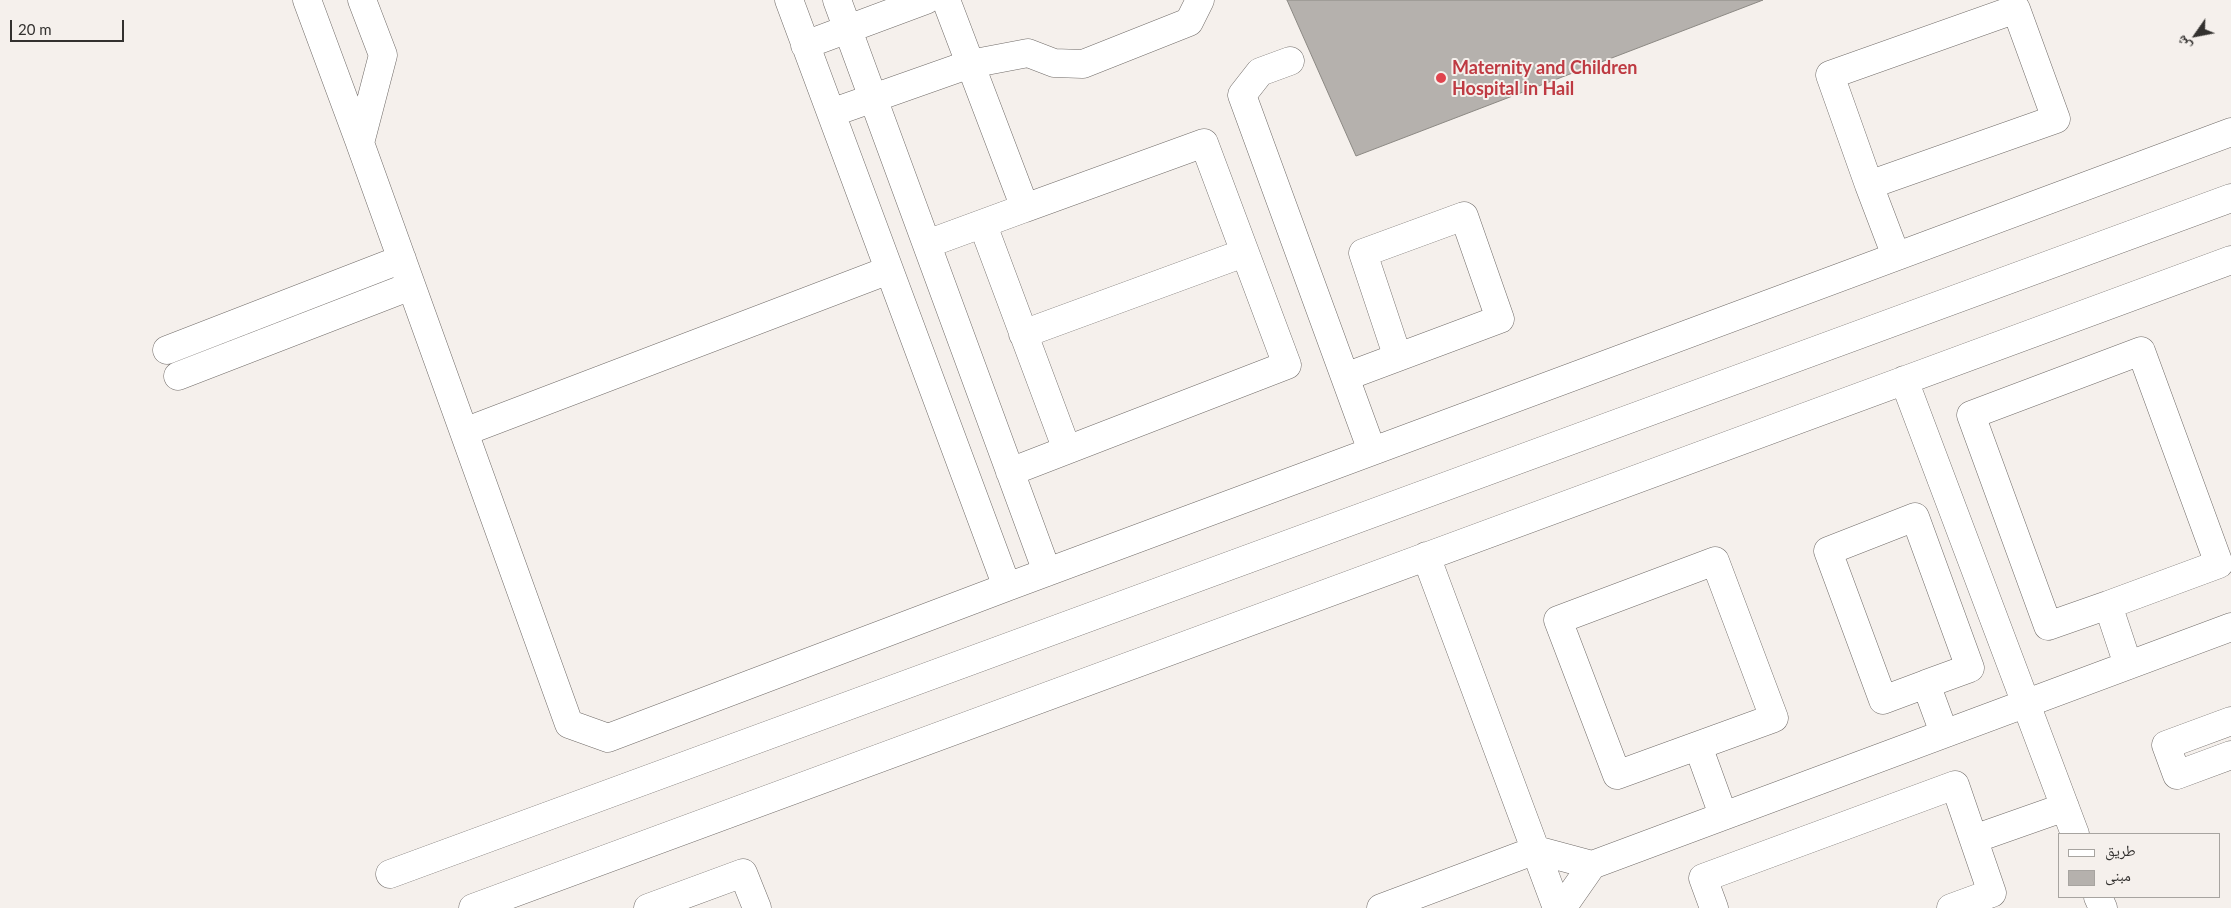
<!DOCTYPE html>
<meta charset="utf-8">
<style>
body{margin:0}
#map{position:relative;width:2231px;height:908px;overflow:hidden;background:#f5f0ec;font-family:Lato,"Noto Naskh Arabic",sans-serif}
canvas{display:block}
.legend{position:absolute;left:2058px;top:833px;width:162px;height:65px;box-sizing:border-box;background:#f5f0ec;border:1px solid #a7a4a0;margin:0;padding:6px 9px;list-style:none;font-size:15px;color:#33312f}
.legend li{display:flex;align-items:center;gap:10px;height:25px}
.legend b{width:25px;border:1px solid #a7a4a0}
.north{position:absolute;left:2171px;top:10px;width:50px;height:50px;-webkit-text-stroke:4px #f5f0ec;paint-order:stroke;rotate:237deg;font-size:14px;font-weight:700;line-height:20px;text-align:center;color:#33312f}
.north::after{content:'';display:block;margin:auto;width:18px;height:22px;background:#33312f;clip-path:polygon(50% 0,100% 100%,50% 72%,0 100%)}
.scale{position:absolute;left:10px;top:20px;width:114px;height:22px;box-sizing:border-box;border:2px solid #33312f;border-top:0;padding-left:6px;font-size:15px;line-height:18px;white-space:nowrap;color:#33312f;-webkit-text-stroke:4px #f5f0ec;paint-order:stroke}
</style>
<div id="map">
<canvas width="2231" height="908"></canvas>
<ul class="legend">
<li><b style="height:6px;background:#fff"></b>طريق</li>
<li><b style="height:14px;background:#b5b1ad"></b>مبنى</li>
</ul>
<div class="north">ش</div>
<div class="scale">20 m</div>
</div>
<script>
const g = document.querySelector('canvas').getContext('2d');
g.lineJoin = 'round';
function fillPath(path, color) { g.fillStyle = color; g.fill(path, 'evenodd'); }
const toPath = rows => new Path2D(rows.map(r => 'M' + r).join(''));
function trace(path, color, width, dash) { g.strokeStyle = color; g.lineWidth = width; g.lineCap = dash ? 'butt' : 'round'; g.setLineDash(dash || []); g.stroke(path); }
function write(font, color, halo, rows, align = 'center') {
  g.font = font + ' Lato,sans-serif'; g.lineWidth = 4; g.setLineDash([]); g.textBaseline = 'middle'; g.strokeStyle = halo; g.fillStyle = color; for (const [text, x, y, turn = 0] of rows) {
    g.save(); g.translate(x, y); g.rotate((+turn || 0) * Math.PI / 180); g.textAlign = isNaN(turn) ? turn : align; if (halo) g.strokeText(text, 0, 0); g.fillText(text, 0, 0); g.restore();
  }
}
const building = toPath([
 [1287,0,1763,0,1356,156,1287,0]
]);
fillPath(building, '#b5b1ad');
trace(building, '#8c8984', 1);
const minor = toPath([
 [307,0,360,143,383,55,362,0],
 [789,0,1007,587,2231,132],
 [837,0,1047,572],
 [805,45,926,0],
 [1290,61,1260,72,1242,95,1372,451],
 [831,113,970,64,1028,53,1054,63,1083,64,1189,22,1200,0],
 [360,143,569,724,608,738,1007,587],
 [1869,185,2056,119,2016,9,1830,75,1869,185,1896,256],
 [983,225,1067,450],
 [927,244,1025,208,946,0],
 [1023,334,1244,253],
 [167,350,402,259],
 [178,376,411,286],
 [1345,377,1500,319,1464,216,1363,253,1397,355],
 [1904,380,2075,834],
 [464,432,889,270],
 [1010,472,1287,365,1204,143,1025,208],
 [1426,556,1557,908],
 [1715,561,1774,718,1617,775,1558,620,1715,561],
 [2108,605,2048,626,1971,415,2141,351,2219,564,2108,605,2128,665],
 [1926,684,1883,700,1828,551,1915,517,1970,668,1926,684,1944,733],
 [2231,721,2166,745,2177,775,2231,755],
 [1698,746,1723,815],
 [1974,839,2065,807],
 [390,874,2231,198],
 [2098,897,2103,908],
 [473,908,2231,260],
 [648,908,743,873,757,908],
 [1381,908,1536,850,1592,865],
 [1562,908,1592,865,2231,627],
 [1714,908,1703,878,1955,785,1992,893,1951,908]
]);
trace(minor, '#706b68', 29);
trace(minor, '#fff', 28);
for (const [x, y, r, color] of [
 [1441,78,6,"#e0444e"]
]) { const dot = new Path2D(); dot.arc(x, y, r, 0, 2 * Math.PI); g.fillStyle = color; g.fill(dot); trace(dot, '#f5f0ec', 2); }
write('bold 18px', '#be3a42', '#f5f0ec', [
 ["Maternity and Children",1452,68],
 ["Hospital in Hail",1452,89]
], 'left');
</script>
